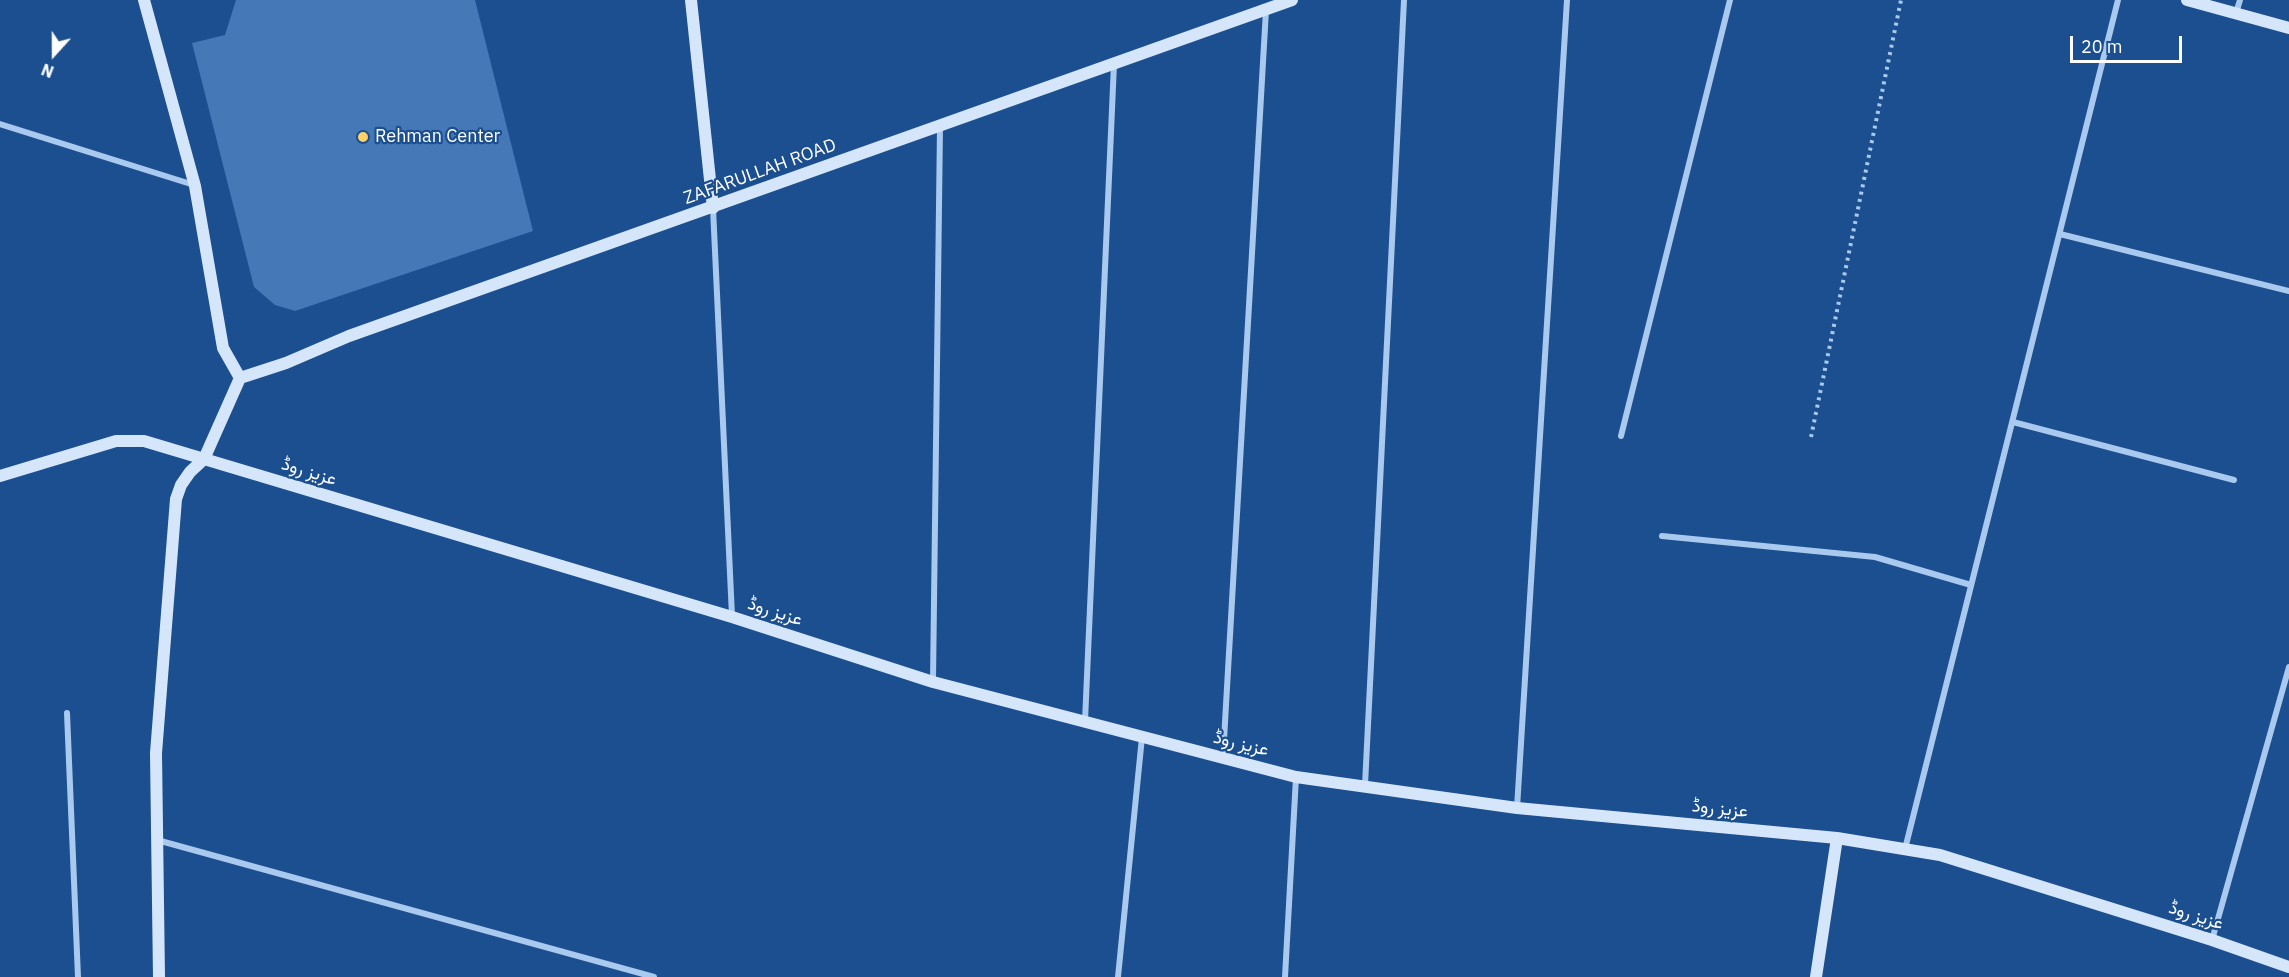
<!DOCTYPE html>
<meta charset="utf-8">
<style>
body{margin:0}
#map{position:relative;width:2289px;height:977px;overflow:hidden;background:#1b4f8f;font-family:"IBM Plex Sans",sans-serif}
canvas{display:block}
.north{position:absolute;left:24px;top:24px;width:60px;height:60px;-webkit-text-stroke:4px #1b4f8f;paint-order:stroke;rotate:201deg;font-size:16px;font-weight:700;line-height:24px;text-align:center;color:#fff}
.north::after{content:'';display:block;margin:auto;width:21px;height:27px;background:#fff;clip-path:polygon(50% 0,100% 100%,50% 72%,0 100%)}
.scale{position:absolute;left:2070px;top:36px;width:112px;height:27px;box-sizing:border-box;border:3px solid #fff;border-top:0;padding-left:8px;font-size:18px;line-height:21px;white-space:nowrap;color:#fff;-webkit-text-stroke:4px #1b4f8f;paint-order:stroke}
</style>
<div id="map">
<canvas width="2289" height="977"></canvas>
<div class="north">N</div>
<div class="scale">20 m</div>
</div>
<script>
const g = document.querySelector('canvas').getContext('2d');
g.lineJoin = 'round';
function fillPath(path, color) { g.fillStyle = color; g.fill(path, 'evenodd'); }
const toPath = rows => new Path2D(rows.map(r => 'M' + r).join(''));
function trace(path, color, width, dash) { g.strokeStyle = color; g.lineWidth = width; g.lineCap = dash ? 'butt' : 'round'; g.setLineDash(dash || []); g.stroke(path); }
function write(font, color, halo, rows, align = 'center') {
  g.font = font + ' "IBM Plex Sans",Vazirmatn,sans-serif'; g.lineWidth = 4.5; g.setLineDash([]); g.textBaseline = 'middle'; g.strokeStyle = halo; g.fillStyle = color; for (const [text, x, y, turn = 0] of rows) {
    g.save(); g.translate(x, y); g.rotate((+turn || 0) * Math.PI / 180); g.textAlign = isNaN(turn) ? turn : align; if (halo) g.strokeText(text, 0, 0); g.fillText(text, 0, 0); g.restore();
  }
}
fillPath(toPath([
 [236,0,475,0,533,231,295,311,275,305,254,287,192,43,225,35]
]), '#4478b7');
trace(toPath([
 [1811,437,1901,0]
]), '#a9c9ee', 4, [3, 4.5]);
trace(toPath([
 [2236,13,2240,0],
 [0,124,194,185],
 [713,208,732,616],
 [2060,234,2289,291],
 [2013,422,2234,480],
 [1621,436,1730,0],
 [1662,536,1875,557,1971,585],
 [933,681,940,127],
 [67,713,78,977],
 [1085,721,1114,64],
 [1223,757,1266,10],
 [1365,785,1404,0],
 [1517,808,1567,0],
 [157,840,654,977],
 [1905,849,2118,0],
 [2212,940,2289,667],
 [1118,977,1142,737],
 [1285,977,1296,777]
]), '#a9c9ee', 6);
trace(toPath([
 [144,0,195,186,223,348,240,378,204,459,190,472,181,485,176,499,156,753,159,977],
 [691,0,713,208],
 [2187,0,2289,28],
 [240,378,286,363,349,336,1292,0],
 [0,476,116,441,144,441,732,617,933,682,1296,777,1517,808,1837,838,1940,855,2212,940,2289,967],
 [1816,977,1837,838]
]), '#d6e6fa', 12);
for (const [x, y, r, color] of [
 [363,137,6,"#ffd166"]
]) { const dot = new Path2D(); dot.arc(x, y, r, 0, 2 * Math.PI); g.fillStyle = color; g.fill(dot); trace(dot, '#1b4f8f', 2); }
write('18px', '#fff', '#1b4f8f', [
 ["Rehman Center",375,137]
], 'left');
write('18px', '#fff', '#1b4f8f', [
 ["ZAFARULLAH ROAD",760,172,-20],
 ["عزیز روڈ",309,472,17],
 ["عزیز روڈ",775,612,18],
 ["عزیز روڈ",1241,744,14],
 ["عزیز روڈ",1720,809,6],
 ["عزیز روڈ",2196,916,18]
]);
</script>
